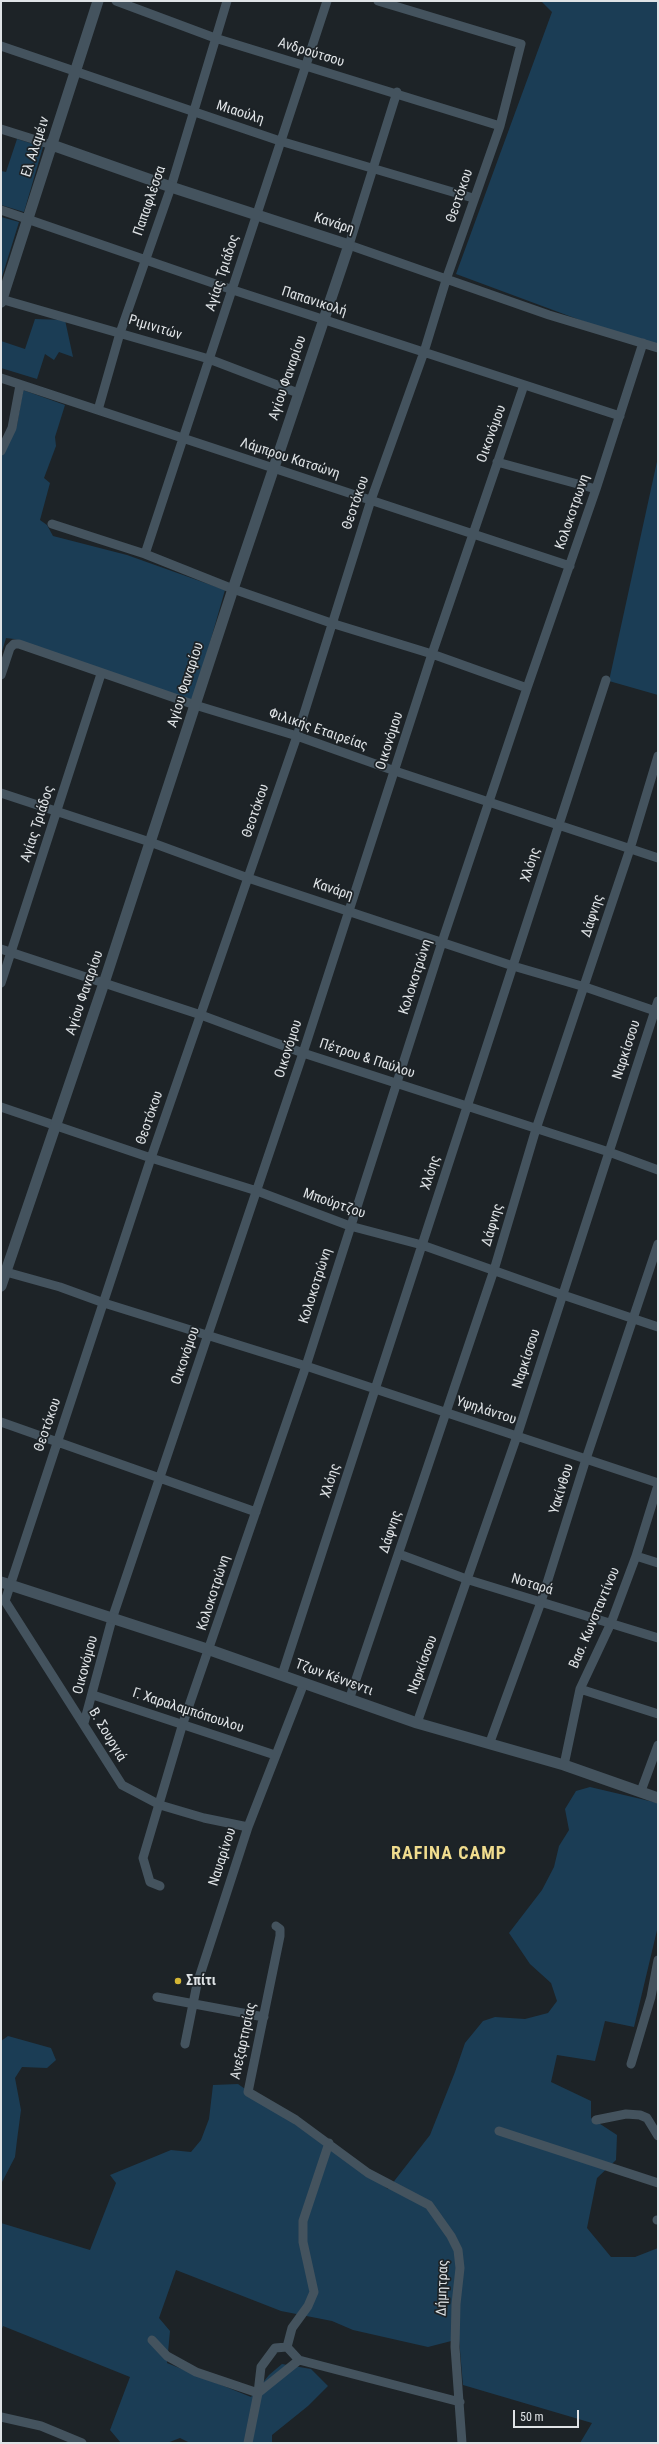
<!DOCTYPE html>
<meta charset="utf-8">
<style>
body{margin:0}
#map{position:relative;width:659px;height:2444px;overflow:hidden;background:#1d2327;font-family:"Roboto Condensed",sans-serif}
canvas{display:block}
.frame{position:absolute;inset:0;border:2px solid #dfe3e6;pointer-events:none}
.scale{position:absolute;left:513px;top:2410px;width:66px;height:18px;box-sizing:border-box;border:2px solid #dfe3e6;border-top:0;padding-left:5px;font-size:12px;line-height:14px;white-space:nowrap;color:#dfe3e6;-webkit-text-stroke:3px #1d2327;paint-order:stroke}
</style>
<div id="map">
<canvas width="659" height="2444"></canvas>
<div class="frame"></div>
<div class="scale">50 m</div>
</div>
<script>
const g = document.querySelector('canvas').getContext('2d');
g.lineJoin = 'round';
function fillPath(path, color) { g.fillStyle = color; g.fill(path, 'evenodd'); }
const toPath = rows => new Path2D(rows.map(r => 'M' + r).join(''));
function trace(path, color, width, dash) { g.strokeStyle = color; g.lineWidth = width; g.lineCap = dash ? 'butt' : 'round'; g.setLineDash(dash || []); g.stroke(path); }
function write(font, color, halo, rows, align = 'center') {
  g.font = font + ' "Roboto Condensed",sans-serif'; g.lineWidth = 3.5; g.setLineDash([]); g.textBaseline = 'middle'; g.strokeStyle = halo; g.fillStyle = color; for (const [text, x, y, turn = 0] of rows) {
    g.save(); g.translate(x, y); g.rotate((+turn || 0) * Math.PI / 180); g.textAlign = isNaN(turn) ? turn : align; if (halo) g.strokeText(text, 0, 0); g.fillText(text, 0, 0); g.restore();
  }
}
fillPath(toPath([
 [541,1,658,1,658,349,456,274,552,12],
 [17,139,43,147,24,212,1,205,1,171,6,172],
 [1,217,19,222,1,280],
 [35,319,65,320,73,357,59,352,54,360,45,354,37,379,1,368,1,341,25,349],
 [23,390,65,405,55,437,56,446,44,478,50,483,40,520,47,525,53,536,127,555,225,590,193,702,14,639,6,638,1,655,1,456,17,425],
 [658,457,658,695,609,681],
 [590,1787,658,1803,658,1926,634,2027,605,2021,595,2061,557,2055,551,2082,591,2101,591,2118,617,2135,616,2160,597,2178,587,2228,611,2257,635,2257,658,2248,658,2443,580,2443,592,2423,463,2385,459,2339,428,2347,353,2330,332,2321,281,2311,176,2270,159,2318,170,2331,167,2363,251,2397,269,2375,282,2364,311,2369,328,2386,308,2406,272,2435,272,2443,190,2443,180,2438,167,2443,121,2443,110,2430,130,2377,3,2326,1,2331,1,2223,90,2250,116,2183,110,2175,171,2150,191,2152,201,2140,209,2119,213,2085,238,2084,388,2189,430,2135,455,2072,465,2043,483,2021,495,2017,525,2019,548,2013,557,2001,551,1983,530,1964,509,1933,542,1890,554,1867,559,1846,569,1830,565,1809,576,1791],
 [8,2036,51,2048,56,2060,47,2068,22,2067,15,2078,21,2110,17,2140,15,2157,1,2184,1,2041]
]), '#1b3d55');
trace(toPath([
 [116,1,215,38,500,126],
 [1,46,280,141,473,198],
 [397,92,349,245,549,315,658,348],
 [1,129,52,145],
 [1,210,233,290,620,416],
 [1,299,209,359,298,393],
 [1,378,570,566],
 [98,410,120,333,171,187,227,1],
 [1,451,12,428,20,385],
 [497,462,596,489],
 [52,524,145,554,233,589,331,623,432,654,527,688],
 [145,554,327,1],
 [1,675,10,648,14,644,19,644,195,705,297,736,395,771,658,858],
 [1,793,150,842,248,878,513,966,585,987,658,1012],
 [1,949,201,1015,303,1053,609,1152,658,1170],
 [1,983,101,674],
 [1,1107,151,1158,257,1191,350,1226,422,1245,563,1295,658,1327],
 [6,1272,60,1287,104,1303,306,1366,658,1483],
 [1,1422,256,1512],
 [399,1554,469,1580,658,1638],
 [636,1556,658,1563],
 [282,1675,606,680],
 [580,1689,658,1714],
 [93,1695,275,1755],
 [349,1700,494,1270,536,1129,630,849,658,756],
 [84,1723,112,1619,303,1053,432,654,524,385],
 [417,1723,517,1436,658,1001],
 [490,1742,541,1602,586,1459,658,1244],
 [564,1765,580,1689,611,1623,636,1556,658,1485],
 [641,1791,658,1745],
 [248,1827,204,1818,160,1805,122,1785,5,1601,151,1158,297,736,371,500,424,352,447,277,500,126,521,44,378,1],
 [160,1886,150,1882,143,1858,183,1723,306,1366,442,942,527,688,596,489,643,343],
 [276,1926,280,1929,280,1936,248,2092,296,2120,368,2173,429,2205,451,2236,458,2250,460,2268,456,2304,455,2347,462,2443],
 [157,1997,264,2017],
 [185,2044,197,1984,248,1827,304,1683],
 [631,2064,651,1997,658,1960],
 [596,2120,626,2114,640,2115,647,2118,658,2136],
 [499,2131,658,2183],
 [657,2220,658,2220],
 [152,2340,167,2356,196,2372,258,2393,261,2367,275,2348,287,2347],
 [299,2360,460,2402],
 [1,2417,41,2426,82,2443],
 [248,2443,258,2393,299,2360,287,2347,292,2328,308,2306,314,2292,303,2242,303,2221,329,2143]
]), '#44535e', 9);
trace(toPath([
 [1,302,98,1],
 [1,1286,104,983,233,589,349,245,171,187,52,145],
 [1,1582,210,1650,417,1723,564,1765,658,1798]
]), '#44535e', 11);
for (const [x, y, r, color] of [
 [178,1981,4,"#d4b635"]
]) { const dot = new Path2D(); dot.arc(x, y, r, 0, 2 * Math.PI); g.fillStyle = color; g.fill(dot); trace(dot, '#1d2327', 1.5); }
write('14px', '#dfe3e6', '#1d2327', [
 ["Ανδρούτσου",311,53,17],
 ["Μιαούλη",240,113,18],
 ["Ελ Αλαμέιν",36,147,-72],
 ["Θεοτόκου",460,196,-71],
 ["Παπαφλέσσα",150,201,-71],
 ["Κανάρη",334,224,18],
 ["Αγίας Τριάδος",223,273,-72],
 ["Παπανικολή",314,302,18],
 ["Ριμινιτών",155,328,17],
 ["Αγίου Φαναρίου",288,378,-71],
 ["Οικονόμου",492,434,-70],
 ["Λάμπρου Κατσώνη",290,459,18],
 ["Θεοτόκου",356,503,-71],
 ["Κολοκοτρωνη",573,512,-71],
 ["Αγίου Φαναρίου",186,685,-72],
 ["Φιλικής Εταιρείας",318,730,19],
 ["Οικονόμου",390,741,-72],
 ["Θεοτόκου",256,811,-71],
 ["Αγίας Τριάδος",38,824,-72],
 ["Χλόης",531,865,-72],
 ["Κανάρη",333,890,18],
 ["Δάφνης",593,916,-72],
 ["Κολοκοτρώνη",416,977,-72],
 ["Αγίου Φαναρίου",85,993,-71],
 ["Οικονόμου",289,1049,-72],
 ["Ναρκίσσου",627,1050,-72],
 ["Πέτρου & Παύλου",367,1059,18],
 ["Θεοτόκου",150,1118,-71],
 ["Χλόης",431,1173,-72],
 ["Μπούρτζου",334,1204,19],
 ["Δάφνης",493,1225,-73],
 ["Κολοκοτρώνη",316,1286,-72],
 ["Οικονόμου",186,1356,-71],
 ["Ναρκίσσου",527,1359,-72],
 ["Υψηλάντου",486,1411,18],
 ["Θεοτόκου",48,1425,-71],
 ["Χλόης",331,1481,-72],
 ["Υακίνθου",562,1489,-73],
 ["Δάφνης",391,1532,-72],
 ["Νοταρά",532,1585,17],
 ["Κολοκοτρώνη",214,1593,-72],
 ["Βασ. Κωνσταντίνου",595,1618,-67],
 ["Οικονόμου",86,1665,-75],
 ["Ναρκίσσου",423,1665,-70],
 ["Τζων Κέννεντι",334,1678,20],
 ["Γ. Χαραλαμπόπουλου",188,1711,18],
 ["Β. Σουργιά",107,1735,59],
 ["Ναυαρίνου",223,1857,-72],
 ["Ανεξαρτησίας",244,2041,-78],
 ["Δήμητρας",443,2288,-88]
]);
write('bold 14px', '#dfe3e6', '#1d2327', [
 ["Σπίτι",186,1981]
], 'left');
g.letterSpacing = '1px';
write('bold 18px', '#f0dc8e', '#1d2327', [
 ["RAFINA CAMP",449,1854]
]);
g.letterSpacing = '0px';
</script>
